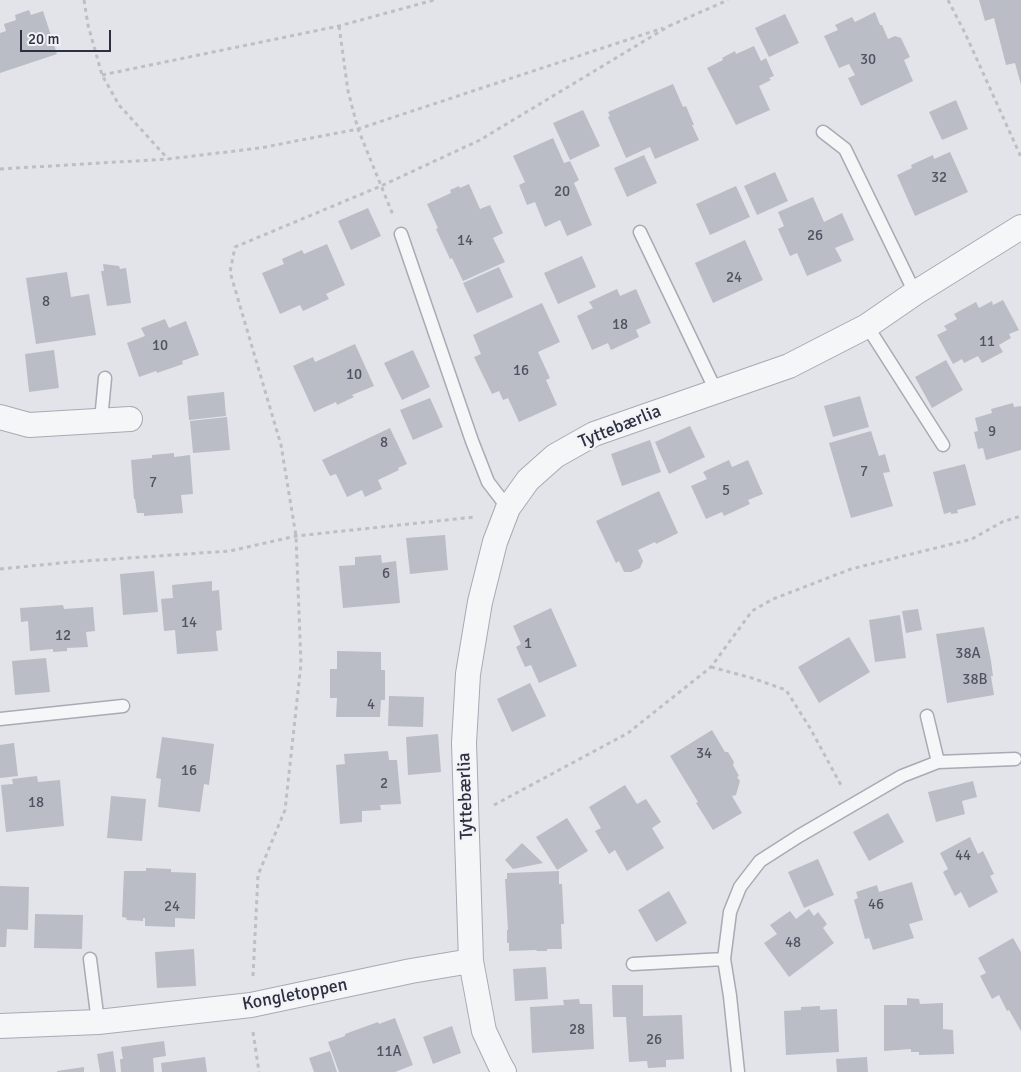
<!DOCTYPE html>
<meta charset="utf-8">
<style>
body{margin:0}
#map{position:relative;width:1021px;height:1072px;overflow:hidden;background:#e2e4ea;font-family:Signika,sans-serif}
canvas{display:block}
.scale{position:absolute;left:20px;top:30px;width:91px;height:22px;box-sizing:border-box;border:2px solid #2c3040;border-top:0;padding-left:6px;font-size:15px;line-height:18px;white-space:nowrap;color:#2c3040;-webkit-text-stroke:4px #f2f3f7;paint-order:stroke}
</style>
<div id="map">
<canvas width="1021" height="1072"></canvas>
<div class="scale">20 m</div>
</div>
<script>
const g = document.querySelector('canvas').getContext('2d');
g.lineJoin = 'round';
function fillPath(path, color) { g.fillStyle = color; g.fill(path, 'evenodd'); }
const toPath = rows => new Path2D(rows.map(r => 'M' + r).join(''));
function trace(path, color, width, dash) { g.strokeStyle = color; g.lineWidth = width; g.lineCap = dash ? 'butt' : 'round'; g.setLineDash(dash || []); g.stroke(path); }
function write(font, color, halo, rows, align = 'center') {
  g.font = font + ' Signika,sans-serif'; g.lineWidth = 4.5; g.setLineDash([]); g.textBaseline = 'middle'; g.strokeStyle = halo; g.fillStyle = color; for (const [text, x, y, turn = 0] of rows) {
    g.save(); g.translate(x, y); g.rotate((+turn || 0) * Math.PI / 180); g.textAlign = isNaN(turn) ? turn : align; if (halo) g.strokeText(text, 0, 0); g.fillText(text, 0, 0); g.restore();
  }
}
fillPath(toPath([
 [979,0,1021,0,1021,85,1015,63,1006,65,994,18,985,21],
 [29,10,31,15,43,11,57,54,0,73,0,33,6,31,4,24,16,20,15,15],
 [875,12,880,25,882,25,888,39,895,36,901,38,910,57,904,60,913,81,861,106,848,78,855,75,849,64,839,68,824,36,838,30,835,25,852,17,855,22],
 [785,14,799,43,769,57,755,28],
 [754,46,761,61,766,58,774,76,769,78,771,80,759,86,770,110,736,125,707,68,723,60,722,58,735,51,736,54],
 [673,84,683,107,686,106,694,125,692,125,699,140,655,159,650,147,626,158,608,117,610,116,608,112],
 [956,100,968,129,942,140,929,112],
 [583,110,600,146,570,160,553,123],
 [553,138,564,163,570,161,579,180,574,183,592,225,567,236,560,220,545,227,535,202,527,205,519,185,525,182,513,156],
 [950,152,968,192,915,216,897,175,912,168,911,165,933,155,934,159],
 [644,155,657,183,627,197,614,168],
 [775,172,788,201,757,215,744,186],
 [469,184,480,209,490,205,503,233,493,238,505,262,463,281,452,258,450,259,436,229,438,228,427,204,451,193,450,190,459,186,460,188],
 [736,186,750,217,710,235,696,204],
 [813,197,824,222,842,213,854,240,835,248,842,261,807,276,797,253,790,256,778,229,784,226,778,212],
 [368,208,381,236,351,250,338,221],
 [745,240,763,280,713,303,695,263],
 [327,244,345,285,326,294,329,299,303,311,300,305,280,314,262,273,284,264,282,259,302,250,304,254],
 [582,256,596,287,558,304,544,273],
 [103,264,119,266,120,269,126,268,131,303,107,306,101,271,104,271],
 [499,267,513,297,477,313,463,283],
 [67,272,71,297,89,294,96,335,36,344,26,278],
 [617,289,620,296,636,289,651,323,636,330,639,337,611,350,608,343,592,350,577,316,593,308,589,302],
 [1003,300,1019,330,1009,334,1011,338,999,345,1003,352,982,363,978,356,964,363,962,359,953,364,937,335,947,330,944,326,957,319,954,314,976,302,979,308,992,301,993,305],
 [542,303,560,342,538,352,550,378,546,380,557,405,519,422,508,398,503,400,499,391,492,394,474,357,481,354,473,335],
 [165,319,169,328,186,321,199,355,182,361,183,364,157,373,156,371,139,377,127,343,145,336,141,328],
 [355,344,374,386,352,395,354,397,337,405,336,402,314,412,293,366,313,357,315,362],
 [54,350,59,388,29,392,25,354],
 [413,350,430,387,402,400,384,363],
 [946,360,963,390,932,408,915,377],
 [224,392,226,416,189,420,187,396],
 [860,396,869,427,833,437,824,406],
 [430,398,443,427,413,440,400,410],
 [1013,403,1014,407,1021,406,1021,450,986,460,983,448,978,449,974,432,978,431,975,418,992,413,991,409],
 [227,417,230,450,193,453,190,421],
 [690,426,705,457,669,474,655,442],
 [390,428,407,464,398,468,399,470,378,480,382,489,365,497,362,490,347,497,336,474,330,476,322,460],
 [871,431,879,456,885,454,890,472,883,473,893,506,851,518,829,443],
 [650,440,661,472,622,486,611,454],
 [174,453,174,457,190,455,193,494,181,495,183,513,144,516,144,513,137,513,135,499,134,499,131,460,152,458,152,455],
 [729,460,732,467,748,460,763,494,748,500,750,504,724,516,722,512,706,519,691,486,707,479,703,472],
 [965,464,976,505,957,510,958,513,951,514,951,512,944,514,933,472],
 [659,491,678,533,656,544,655,542,638,550,643,561,640,568,631,572,624,572,619,561,616,563,596,521],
 [445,535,448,570,410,574,406,538],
 [381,555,382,563,396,561,400,603,343,608,339,566,355,565,355,557],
 [154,571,158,612,123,615,120,574],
 [212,581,212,591,219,590,222,630,216,631,218,651,177,654,175,630,164,631,161,599,173,598,172,585],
 [63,605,64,609,93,607,95,631,86,632,88,647,67,648,67,651,53,652,53,649,30,651,28,621,21,622,20,608],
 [551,608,577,666,539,683,531,665,525,667,516,647,521,644,513,626],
 [918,609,922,630,906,633,902,611],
 [900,615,906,658,875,662,869,620],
 [984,627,991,661,993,676,991,676,994,695,947,703,936,634],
 [849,637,870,672,819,703,798,667],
 [337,651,381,652,381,670,385,670,385,700,381,700,380,717,336,717,337,698,330,698,330,669,337,669],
 [46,658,50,692,15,695,12,661],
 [530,683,546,716,512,732,497,699],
 [389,696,424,697,423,727,388,726],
 [712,730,725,752,728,752,734,762,733,765,739,776,737,777,740,781,736,795,732,796,742,813,713,830,696,803,698,802,670,756],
 [438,734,441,772,408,775,406,737],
 [162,737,214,744,209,785,204,784,200,812,158,807,161,779,156,778],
 [14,743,18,776,0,778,0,745],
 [388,751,389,760,397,760,401,804,380,805,381,810,362,811,362,822,340,824,336,765,345,764,344,754],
 [37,776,38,782,60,780,64,826,6,832,1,785,13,784,12,779],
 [973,781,977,797,962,801,965,814,936,822,928,792],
 [625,785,637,804,646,799,661,822,652,828,664,848,627,871,615,850,609,854,595,831,601,828,589,807],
 [111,796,146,799,142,841,107,838],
 [888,813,904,842,869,861,853,832],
 [567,818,588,851,557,870,536,837],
 [970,837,978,854,983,851,994,874,990,876,998,892,969,908,961,892,955,896,943,872,948,869,940,853],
 [522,843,543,863,513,869,505,860],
 [818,859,834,895,804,908,788,872],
 [146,868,171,869,171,872,196,873,195,919,175,918,175,927,145,926,145,918,143,918,143,921,126,920,127,918,122,917,124,871,146,871],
 [559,871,559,884,562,884,564,924,561,924,562,949,547,949,547,951,537,951,536,950,509,951,509,943,507,943,507,930,508,930,505,879,507,879,507,873],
 [912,882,923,920,909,924,914,938,873,950,869,938,865,939,854,900,858,898,856,892,877,885,879,892],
 [0,886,29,887,28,930,7,929,6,947,0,947],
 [669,891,687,923,656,942,638,910],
 [809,909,814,916,818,912,827,924,823,928,834,943,789,977,764,943,777,934,770,925,790,911,796,919],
 [35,914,83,915,82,949,34,948],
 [1013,938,1021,952,1021,1031,1009,1010,1007,1011,999,995,992,999,980,976,986,973,978,958],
 [194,949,196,986,157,988,155,952],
 [546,967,548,999,515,1001,513,969],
 [612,985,643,985,643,1016,682,1015,684,1059,666,1060,666,1067,648,1068,647,1061,629,1062,626,1017,613,1017],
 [907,998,919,999,920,1004,943,1003,943,1029,953,1030,954,1054,919,1055,919,1052,911,1052,911,1049,884,1051,884,1005,907,1005],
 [579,999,580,1004,592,1004,594,1049,532,1053,530,1007,564,1005,563,1000],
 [820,1006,820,1010,837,1009,839,1052,786,1055,784,1011,801,1010,801,1007],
 [395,1018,413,1065,395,1072,339,1072,328,1042,345,1036,345,1034,378,1022,379,1024],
 [452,1026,461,1053,433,1064,423,1037],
 [164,1041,166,1056,153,1058,154,1072,121,1072,120,1059,123,1059,121,1047],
 [113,1051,116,1072,100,1072,97,1054],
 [330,1051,337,1072,314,1072,309,1058],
 [205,1057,207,1072,162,1072,161,1063],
 [867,1057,868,1072,837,1072,836,1059],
 [84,1067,84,1072,57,1072,57,1071]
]), '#babdc6');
const lane = toPath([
 [823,132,845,149,915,293],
 [640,232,716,391],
 [401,234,472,441,488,482,508,508],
 [867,326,943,445],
 [101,420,105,378],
 [927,716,938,762],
 [0,719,123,706],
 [90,959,98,1022],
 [633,964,724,959],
 [738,1072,730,996,724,959,730,912,740,887,760,861,799,836,902,776,938,762,1015,759]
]);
const street = toPath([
 [0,417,29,425,130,419],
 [0,1026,98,1022,251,1005,411,971,471,961],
 [504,1072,500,1065,484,1031,471,961,464,743,468,674,480,602,495,542,508,508,528,480,555,456,594,434,789,366,867,326,915,293,1021,227]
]);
trace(lane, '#a8aab4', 15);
trace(street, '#a8aab4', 26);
trace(toPath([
 [84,0,88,25,102,75,119,105,168,159],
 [948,0,965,33,1021,157],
 [339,26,348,91,358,129,393,215],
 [669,26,728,0],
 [102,75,339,26,434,0],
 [0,169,168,159,260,148,358,129,663,28],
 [0,569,71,562,230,551,296,536,475,517],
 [711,667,752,678,786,690,810,728,842,787],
 [494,805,628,733,711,667,752,611,773,599,851,569,972,539,1002,522,1021,516],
 [253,976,258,875,285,810,301,664,296,536,281,445,230,272,235,247,381,186,480,140,669,26],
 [253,1032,259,1072]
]), '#bdbfc4', 3, [4, 4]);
trace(lane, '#f5f6f8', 12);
trace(street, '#f5f6f8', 24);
write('15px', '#505362', null, [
 ["30",868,60],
 ["32",939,178],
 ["20",562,192],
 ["26",815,236],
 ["14",465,241],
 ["24",734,278],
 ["8",46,302],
 ["18",620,325],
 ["11",987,342],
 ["10",160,346],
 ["16",521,371],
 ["10",354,375],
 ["9",992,432],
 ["8",384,443],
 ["7",864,472],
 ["7",153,483],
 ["5",726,491],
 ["6",386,574],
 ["14",189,623],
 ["12",63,636],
 ["1",528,644],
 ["38A",968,654],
 ["38B",975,680],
 ["4",371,705],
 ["34",704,754],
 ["16",189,771],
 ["2",384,784],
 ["18",36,803],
 ["44",963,856],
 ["46",876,905],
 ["24",172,907],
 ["48",793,943],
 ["28",577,1030],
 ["26",654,1040],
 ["11A",389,1052]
]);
write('18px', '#2c3040', '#f2f3f7', [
 ["Tyttebærlia",620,427,-22],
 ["Tyttebærlia",466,796,-92],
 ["Kongletoppen",295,995,-11]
]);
</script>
